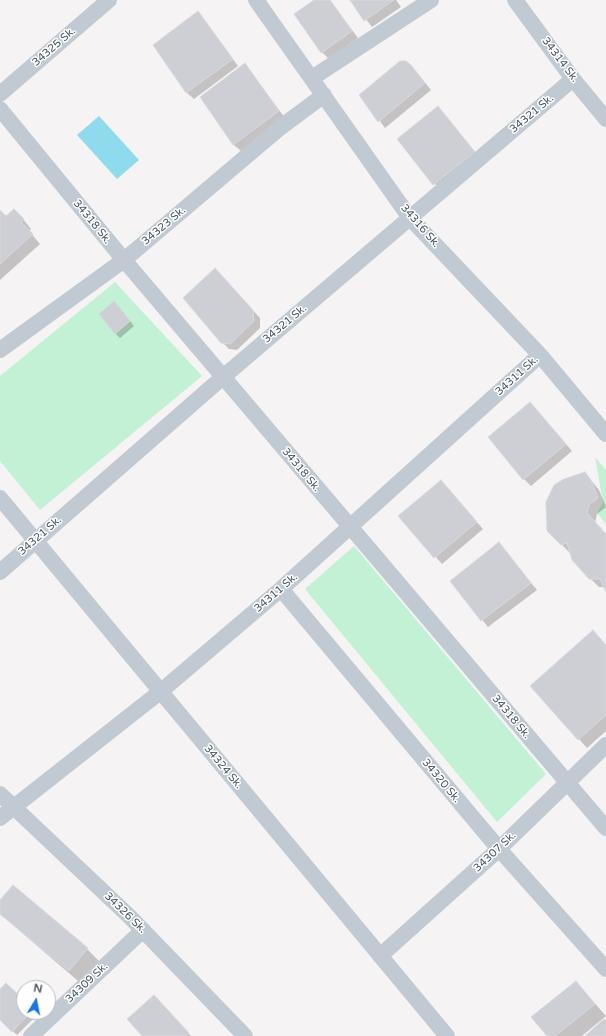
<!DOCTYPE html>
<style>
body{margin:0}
#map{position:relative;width:606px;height:1036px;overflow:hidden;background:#f5f3f3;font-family:"Varela Round",sans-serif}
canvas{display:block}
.north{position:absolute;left:16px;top:980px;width:40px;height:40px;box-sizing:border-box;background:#fff;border:1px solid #b7bbc0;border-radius:50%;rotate:10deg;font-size:11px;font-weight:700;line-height:16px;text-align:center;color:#4a5661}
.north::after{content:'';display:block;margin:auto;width:14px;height:18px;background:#1a73e8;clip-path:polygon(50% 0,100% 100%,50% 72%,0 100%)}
</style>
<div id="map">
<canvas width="606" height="1036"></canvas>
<div class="north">N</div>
</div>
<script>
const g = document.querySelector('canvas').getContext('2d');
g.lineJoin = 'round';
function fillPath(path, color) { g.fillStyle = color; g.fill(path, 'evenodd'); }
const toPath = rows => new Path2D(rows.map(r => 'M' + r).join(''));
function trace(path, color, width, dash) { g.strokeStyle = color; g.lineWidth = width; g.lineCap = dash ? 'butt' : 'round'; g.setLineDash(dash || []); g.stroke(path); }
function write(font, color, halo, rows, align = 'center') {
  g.font = font + ' "Varela Round",sans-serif'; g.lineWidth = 3; g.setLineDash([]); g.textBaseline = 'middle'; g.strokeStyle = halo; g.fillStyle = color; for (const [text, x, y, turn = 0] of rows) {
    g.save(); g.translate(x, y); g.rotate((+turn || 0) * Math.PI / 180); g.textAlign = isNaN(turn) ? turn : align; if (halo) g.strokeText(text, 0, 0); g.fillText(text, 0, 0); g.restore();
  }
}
fillPath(toPath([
 [115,282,202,376,40,510,0,461,0,376],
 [595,457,606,470,606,524,597,513,603,502],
 [354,546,546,774,497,822,305,589]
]), '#c3f1d5');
fillPath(toPath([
 [99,116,139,160,117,179,77,135]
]), '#90daee');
fillPath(toPath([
 [316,0,330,0,358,38,329,59,322,52],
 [351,0,396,0,401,7,372,27],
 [198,12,238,66,194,99,187,93,154,45],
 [245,64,285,118,241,151,234,145,201,97],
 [411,65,431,90,385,128,361,95],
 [438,108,481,159,441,191,398,140],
 [0,210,6,217,23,219,31,229,29,231,40,244,0,280],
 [221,276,260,318,260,328,237,350,229,349,222,342],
 [119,307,134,326,120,338,115,333],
 [530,403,572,451,531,486,524,479],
 [585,473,599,490,606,507,597,514,595,523,606,535,606,591,604,587,599,587,590,578,571,554,548,531],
 [441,481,483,529,442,564,400,516],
 [499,544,537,590,488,627,451,581],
 [606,645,606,731,587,748,579,739],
 [13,887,87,949,102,964,84,986,0,914,0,902],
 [576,982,606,1016,582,1036,548,1036],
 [0,990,24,1002,24,1012,35,1012,37,1015,17,1035,0,1019],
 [154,996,166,1008,191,1036,144,1036]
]), '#0003');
const building = toPath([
 [314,0,330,0,352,31,321,53,294,14,314,0],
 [350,0,394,0,364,21,350,0],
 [198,11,233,59,186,93,153,45,198,11],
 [400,61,406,61,411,65,425,83,378,122,359,95,400,61],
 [245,63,279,111,233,145,200,97,245,63],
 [438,106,475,152,433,185,397,139,438,106],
 [14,209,24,219,21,222,33,234,0,264,0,210,6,216,14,209],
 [215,268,253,310,254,321,230,344,221,343,183,298,215,268],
 [114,301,130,321,115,334,99,314,114,301],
 [530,402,566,444,523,480,488,437,530,402],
 [585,472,591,480,598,498,589,505,587,513,606,534,606,592,600,579,589,579,572,560,567,543,561,545,547,531,546,502,554,485,564,479,585,472],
 [441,480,477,522,434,558,398,516,441,480],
 [499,542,531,583,481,621,450,581,499,542],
 [593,630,606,645,606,715,578,740,530,686,593,630],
 [13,885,88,948,69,971,0,914,0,900,13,885],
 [576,981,595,1004,555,1036,547,1036,531,1017,576,981],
 [6,983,24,1000,24,1012,31,1012,12,1032,0,1020,0,989,6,983],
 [154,995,189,1033,186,1036,142,1036,127,1019,154,995],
 [604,1019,606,1021,606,1036,585,1036,604,1019]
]);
fillPath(building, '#cdcfd5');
trace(building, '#d7d9de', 1);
trace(toPath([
 [256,0,410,218,540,355,606,434],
 [515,0,573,79,606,119],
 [312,78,431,0],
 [0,94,109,0],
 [0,109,124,260,606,828],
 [0,350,124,260,281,127,324,95],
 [0,498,447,1036],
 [0,572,223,377,573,79],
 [281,589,499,849,606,969],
 [0,794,130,917,245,1036],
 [0,818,160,692,281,589,540,355],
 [380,956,499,849,606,745],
 [31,1036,143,930]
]), '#c1cad2', 16);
write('11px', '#4a5661', '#fff', [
 ["34325 Sk.",54,47,-41],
 ["34314 Sk.",560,60,53],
 ["34321 Sk.",532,114,-40],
 ["34318 Sk.",92,222,51],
 ["34323 Sk.",164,226,-40],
 ["34316 Sk.",420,226,49],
 ["34321 Sk.",285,324,-40],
 ["34311 Sk.",517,376,-42],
 ["34318 Sk.",301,470,50],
 ["34321 Sk.",40,536,-41],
 ["34311 Sk.",276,593,-41],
 ["34318 Sk.",511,717,50],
 ["34324 Sk.",223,767,50],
 ["34320 Sk.",441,781,50],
 ["34307 Sk.",495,852,-43],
 ["34326 Sk.",125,913,44],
 ["34309 Sk.",87,983,-43]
]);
</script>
